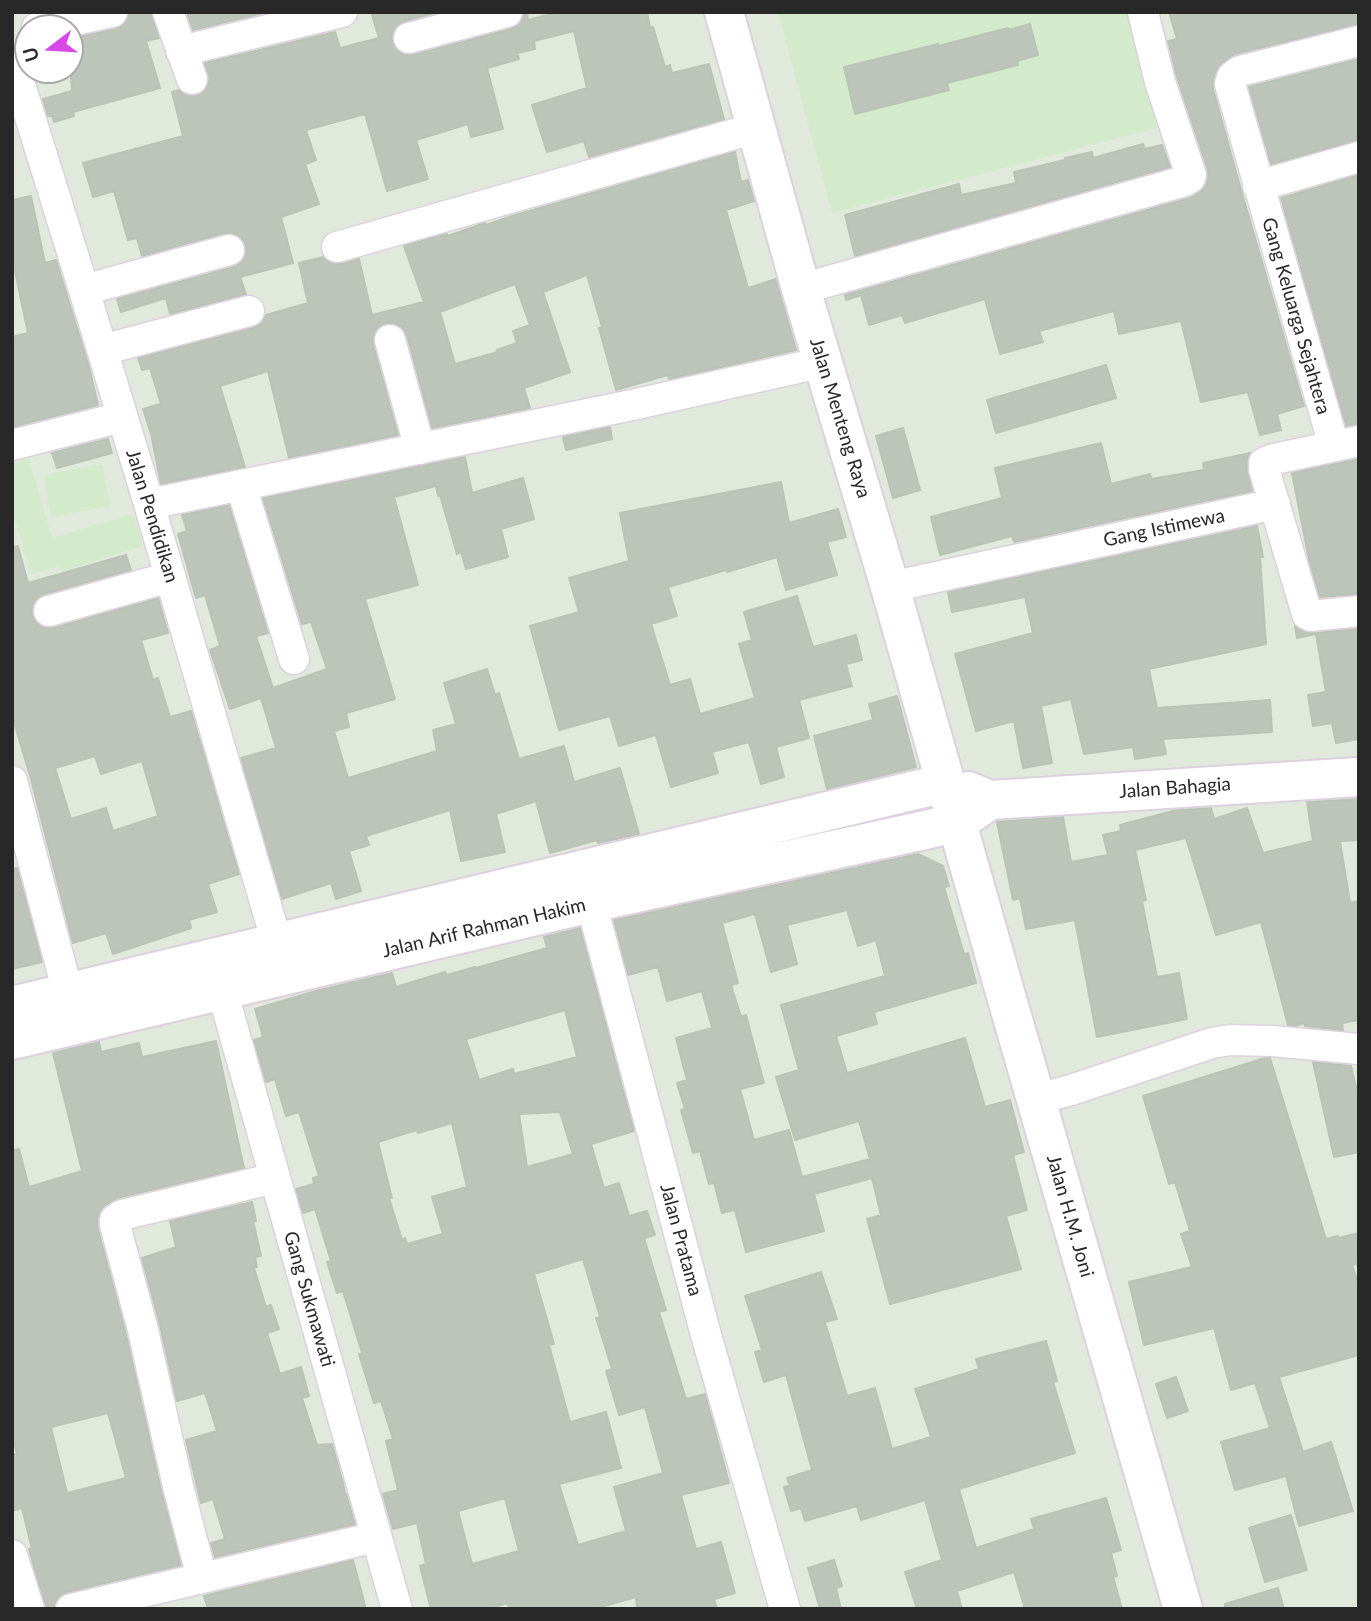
<!DOCTYPE html>
<style>
body{margin:0}
#map{position:relative;width:1371px;height:1621px;overflow:hidden;background:#e0e9db;font-family:Lato,sans-serif}
canvas{display:block}
.frame{position:absolute;inset:0;border:14px solid #282828;pointer-events:none}
.north{position:absolute;left:14px;top:14px;width:70px;height:70px;box-sizing:border-box;background:#fff;border:2px solid #a9a9a9;border-radius:50%;rotate:253deg;font-size:19px;font-weight:700;line-height:28px;text-align:center;color:#282828}
.north::after{content:'';display:block;margin:auto;width:24px;height:32px;background:#d848e9;clip-path:polygon(50% 0,100% 100%,50% 72%,0 100%)}
</style>
<div id="map">
<canvas width="1371" height="1621"></canvas>
<div class="frame"></div>
<div class="north">U</div>
</div>
<script>
const g = document.querySelector('canvas').getContext('2d');
g.lineJoin = 'round';
function fillPath(path, color) { g.fillStyle = color; g.fill(path, 'evenodd'); }
const toPath = rows => new Path2D(rows.map(r => 'M' + r).join(''));
function trace(path, color, width, dash) { g.strokeStyle = color; g.lineWidth = width; g.lineCap = dash ? 'butt' : 'round'; g.setLineDash(dash || []); g.stroke(path); }
function write(font, color, halo, rows, align = 'center') {
  g.font = font + ' Lato,sans-serif'; g.lineWidth = 6; g.setLineDash([]); g.textBaseline = 'middle'; g.strokeStyle = halo; g.fillStyle = color; for (const [text, x, y, turn = 0] of rows) {
    g.save(); g.translate(x, y); g.rotate((+turn || 0) * Math.PI / 180); g.textAlign = isNaN(turn) ? turn : align; if (halo) g.strokeText(text, 0, 0); g.fillText(text, 0, 0); g.restore();
  }
}
fillPath(toPath([
 [778,12,1136,12,1164,126,832,213],
 [29,459,52,538,133,514,143,546,62,571,60,566,31,574,12,510,12,464],
 [102,464,110,506,51,517,44,475]
]), '#d3eacb');
const building = toPath([
 [129,12,151,12,159,38,146,41,160,88,73,112,74,116,54,122,52,116,48,116,43,99,72,91,70,62,78,59,74,38,116,29,124,24,128,18,129,12],
 [187,12,267,12,193,30,187,12],
 [371,12,438,12,405,21,396,26,392,33,392,42,396,50,404,55,413,55,511,29,520,24,524,14,527,13,528,20,559,12,647,12,650,28,653,27,665,67,670,65,672,73,709,64,724,119,589,157,584,141,547,152,532,105,587,88,574,31,534,41,535,49,517,53,519,59,487,68,503,129,471,137,468,124,416,140,428,179,387,191,365,114,306,130,316,160,305,164,319,204,281,217,293,263,240,277,246,294,170,314,166,298,121,312,117,299,234,267,242,262,246,255,246,246,241,237,233,233,225,233,142,256,137,238,128,240,114,191,93,197,83,163,183,136,172,92,179,90,190,96,199,95,205,91,209,81,205,63,335,32,340,48,379,38,371,12],
 [1169,12,1359,12,1359,24,1235,54,1221,64,1216,71,1213,80,1213,89,1241,190,1304,406,1277,414,1281,430,1260,435,1248,392,1201,402,1181,321,1119,334,1114,311,1039,331,1043,342,1000,354,985,299,905,323,902,315,869,325,861,295,846,300,845,295,1190,198,1200,192,1207,184,1208,170,1177,77,1168,41,1177,39,1169,12],
 [1030,24,1038,55,1017,61,1018,65,947,83,949,90,855,114,844,67,938,44,938,46,1008,28,1009,30,1030,24],
 [1358,59,1359,140,1271,164,1249,87,1358,59],
 [1143,144,1145,149,1162,145,1170,167,855,256,845,215,959,184,961,195,1016,183,1014,172,1065,160,1065,158,1092,152,1093,158,1143,144],
 [735,152,741,182,748,180,754,201,726,210,748,288,776,279,796,350,669,379,668,375,616,390,599,328,602,327,587,275,543,292,570,372,524,388,530,408,432,428,407,335,402,327,394,323,386,323,377,328,373,336,373,344,398,435,289,458,268,371,220,386,245,467,161,484,151,434,143,409,161,404,150,368,142,370,138,358,253,328,262,323,266,315,308,303,299,263,323,257,333,264,342,264,359,259,372,315,424,302,404,246,447,234,448,236,485,223,486,225,512,216,735,152],
 [515,284,530,325,513,331,517,343,497,350,498,352,455,364,440,312,515,284],
 [1359,175,1359,424,1346,426,1281,198,1359,175],
 [31,196,45,263,56,260,89,367,98,405,12,427,12,337,28,333,12,257,12,200,31,196],
 [1106,365,1116,398,996,433,987,400,1106,365],
 [610,427,612,439,566,450,563,437,610,427],
 [903,428,920,490,893,498,876,436,903,428],
 [108,439,112,453,57,468,52,453,108,439],
 [1101,443,1111,484,1150,474,1151,479,1204,470,1203,463,1250,453,1247,462,1247,469,1252,491,1014,542,1012,536,940,555,931,517,1002,498,995,468,1101,443],
 [465,457,472,493,523,478,534,519,501,529,508,557,466,569,461,552,457,554,440,495,438,496,436,486,394,497,418,585,365,599,395,699,346,713,349,727,334,731,348,778,437,751,433,730,456,724,444,683,487,669,495,695,499,693,519,759,564,746,574,782,620,768,639,834,598,843,597,840,550,853,536,801,496,814,505,852,461,861,450,810,366,836,369,845,349,851,361,891,336,899,331,883,282,899,241,758,276,748,261,698,230,709,210,650,220,646,205,595,196,598,178,534,187,531,182,515,229,505,268,633,256,636,273,688,327,669,311,622,302,624,263,498,465,457],
 [1359,459,1359,594,1320,597,1309,560,1292,473,1359,459],
 [781,482,789,523,838,509,846,537,827,542,837,575,786,590,777,557,727,572,726,570,668,587,677,616,651,624,670,685,690,679,700,714,755,698,739,644,752,640,744,612,797,596,813,647,856,635,862,660,846,664,852,686,799,700,809,738,776,747,784,777,761,784,749,742,712,752,718,773,671,787,656,735,619,746,610,716,559,730,530,626,579,612,569,578,629,561,620,513,781,482],
 [1257,526,1263,557,1260,557,1266,644,1149,669,1157,708,1270,700,1272,732,1163,739,1166,754,1135,759,1133,747,1084,754,1071,699,1041,706,1052,763,1023,768,1014,721,976,731,955,654,1033,633,1025,597,952,612,948,592,1257,526],
 [18,546,28,583,126,555,131,570,44,594,37,598,32,606,32,615,36,623,44,628,54,628,158,598,168,633,141,640,153,680,158,678,170,717,191,711,239,874,208,884,217,912,189,920,191,928,113,954,106,933,73,943,31,779,12,716,12,547,18,546],
 [95,756,101,774,142,761,158,816,113,831,106,808,71,819,55,768,95,756],
 [1295,626,1303,632,1313,633,1359,629,1359,739,1336,743,1332,723,1313,726,1308,695,1326,692,1316,634,1297,638,1295,626],
 [897,696,916,767,827,789,814,736,873,720,869,704,897,696],
 [1359,799,1359,840,1340,841,1350,903,1359,901,1359,1020,1342,1023,1343,1030,1305,1026,1304,1023,1295,1026,1288,1025,1261,922,1216,935,1186,838,1135,850,1146,900,1142,901,1157,977,1179,973,1187,1019,1097,1037,1075,920,1026,929,1020,898,1013,900,997,822,1063,817,1071,862,1108,855,1103,835,1121,831,1120,825,1177,810,1211,808,1214,819,1247,808,1263,853,1313,841,1307,802,1359,799],
 [918,854,943,866,949,886,944,887,964,954,968,953,976,983,874,1012,877,1024,836,1036,847,1073,965,1038,985,1107,1010,1100,1024,1152,1013,1155,1027,1210,1006,1216,1021,1269,890,1304,867,1219,881,1215,872,1178,814,1194,824,1231,746,1252,735,1210,722,1213,714,1183,709,1184,700,1151,693,1153,681,1110,685,1109,677,1083,687,1080,676,1038,712,1028,702,991,667,1001,658,967,628,975,614,920,918,854],
 [847,910,858,946,876,940,885,976,781,1005,799,1070,776,1077,795,1140,859,1121,870,1159,802,1177,789,1130,754,1140,740,1089,764,1083,746,1015,741,1017,731,985,738,983,722,923,755,914,771,972,797,964,787,925,847,910],
 [17,868,42,962,12,969,12,869,17,868],
 [580,928,634,1131,591,1144,604,1188,619,1183,629,1216,647,1211,655,1235,644,1238,666,1310,659,1312,686,1399,705,1394,729,1483,681,1495,696,1549,721,1542,735,1593,714,1599,717,1609,637,1609,636,1597,594,1609,509,1609,508,1603,487,1609,431,1609,420,1566,426,1564,417,1523,393,1529,383,1494,398,1490,386,1441,393,1439,381,1401,374,1403,359,1354,362,1353,343,1291,337,1293,327,1262,331,1261,315,1209,303,1213,296,1189,314,1184,313,1178,319,1176,299,1112,286,1116,275,1079,266,1082,254,1040,263,1037,255,1009,316,991,392,973,396,987,445,972,447,975,475,967,476,968,547,948,544,937,580,928],
 [565,1010,577,1057,514,1074,513,1069,479,1080,466,1039,565,1010],
 [560,1112,573,1154,527,1167,519,1114,560,1112],
 [452,1123,467,1187,432,1197,443,1234,407,1244,405,1238,402,1240,389,1198,392,1198,378,1142,417,1130,418,1133,452,1123],
 [583,1259,600,1317,596,1318,612,1369,606,1371,619,1415,645,1407,663,1473,614,1487,626,1531,578,1545,559,1484,621,1468,606,1412,570,1422,549,1345,554,1344,534,1274,583,1259],
 [505,1498,519,1551,472,1564,458,1511,505,1498],
 [216,1041,244,1168,117,1198,104,1206,99,1213,97,1220,98,1230,126,1334,161,1490,181,1565,67,1592,59,1597,55,1603,54,1609,46,1609,29,1549,32,1549,22,1508,12,1511,12,1455,17,1454,12,1435,12,1150,19,1149,29,1187,82,1171,53,1053,99,1042,101,1052,139,1043,142,1057,216,1041],
 [108,1413,126,1478,67,1493,51,1427,108,1413],
 [1265,1058,1270,1058,1326,1239,1338,1236,1338,1238,1359,1233,1359,1263,1352,1265,1359,1286,1359,1355,1279,1377,1303,1452,1331,1442,1353,1511,1299,1526,1286,1476,1235,1490,1221,1442,1270,1428,1255,1383,1231,1390,1214,1328,1144,1345,1129,1282,1192,1267,1181,1234,1190,1231,1175,1182,1169,1184,1143,1096,1265,1058],
 [1313,1062,1351,1066,1359,1100,1359,1152,1334,1157,1313,1062],
 [252,1202,256,1221,253,1221,261,1256,255,1257,257,1267,254,1268,266,1307,271,1305,279,1329,267,1333,280,1374,301,1367,309,1396,302,1398,317,1445,332,1444,343,1483,345,1495,346,1494,355,1524,215,1557,211,1543,225,1539,213,1499,201,1503,186,1440,217,1431,205,1393,177,1401,160,1325,142,1258,176,1247,170,1221,252,1202],
 [821,1272,837,1319,825,1322,847,1396,875,1388,892,1449,931,1437,915,1389,979,1369,976,1359,1046,1341,1057,1381,1053,1382,1075,1453,959,1489,976,1548,1034,1529,1031,1519,1106,1498,1121,1550,1111,1553,1117,1576,1113,1577,1122,1609,1025,1609,1014,1572,957,1591,962,1609,917,1609,905,1572,942,1560,925,1500,861,1520,857,1506,805,1521,801,1508,791,1511,784,1487,790,1485,787,1478,812,1470,786,1375,764,1382,755,1352,762,1350,745,1296,821,1272],
 [1176,1377,1188,1411,1167,1418,1156,1384,1176,1377],
 [1291,1515,1307,1570,1265,1582,1249,1528,1291,1515],
 [353,1560,366,1609,208,1609,204,1596,353,1560],
 [834,1560,842,1586,836,1588,841,1609,820,1609,808,1568,834,1560],
 [1278,1588,1284,1609,1225,1609,1225,1604,1278,1588]
]);
fillPath(building, '#bdc4ba');
trace(building, '#b9c4b5', 2);
const street = toPath([
 [168,12,192,79],
 [37,28,112,12],
 [409,38,507,12],
 [181,51,342,12],
 [12,59,84,290,149,504,277,943,282,964],
 [1258,186,1359,157],
 [337,247,756,128],
 [801,289,1185,181,1190,178,1191,175,1160,82,1143,12],
 [84,290,229,250],
 [390,340,420,449],
 [102,350,249,311],
 [1359,441,1270,460,1264,463,1264,469,1307,614,1311,616,1359,611],
 [12,445,122,417],
 [1334,446,1230,84,1232,77,1240,71,1359,41],
 [241,485,294,659],
 [149,504,632,405,824,362],
 [890,587,1275,504],
 [49,611,170,577],
 [12,781,68,993],
 [586,883,706,1335,785,1609],
 [222,990,397,1609],
 [1037,1099,1071,1090,1212,1043,1230,1040,1272,1041,1359,1049],
 [12,1555,29,1609],
 [202,1578,178,1486,143,1330,115,1225,115,1220,122,1215,275,1178],
 [71,1609,376,1537]
]);
const secondary = toPath([
 [724,12,801,289,890,587,1005,992,1183,1609],
 [968,791,990,800,1359,777],
 [12,1006,945,783],
 [12,1040,591,903,957,823,990,800]
]);
trace(street, '#ded0e0', 33);
trace(secondary, '#ded0e0', 42);
trace(street, '#fff', 30);
trace(secondary, '#fff', 38);
write('19px', '#282828', '#fff', [
 ["Gang Keluarga Sejahtera",1296,316,74],
 ["Jalan Menteng Raya",840,418,73],
 ["Jalan Pendidikan",152,516,73],
 ["Gang Istimewa",1164,528,-12],
 ["Jalan Bahagia",1175,788,-4],
 ["Jalan Arif Rahman Hakim",484,928,-13],
 ["Jalan H.M. Joni",1070,1216,74],
 ["Jalan Pratama",681,1240,75],
 ["Gang Sukmawati",309,1299,74]
]);
</script>
